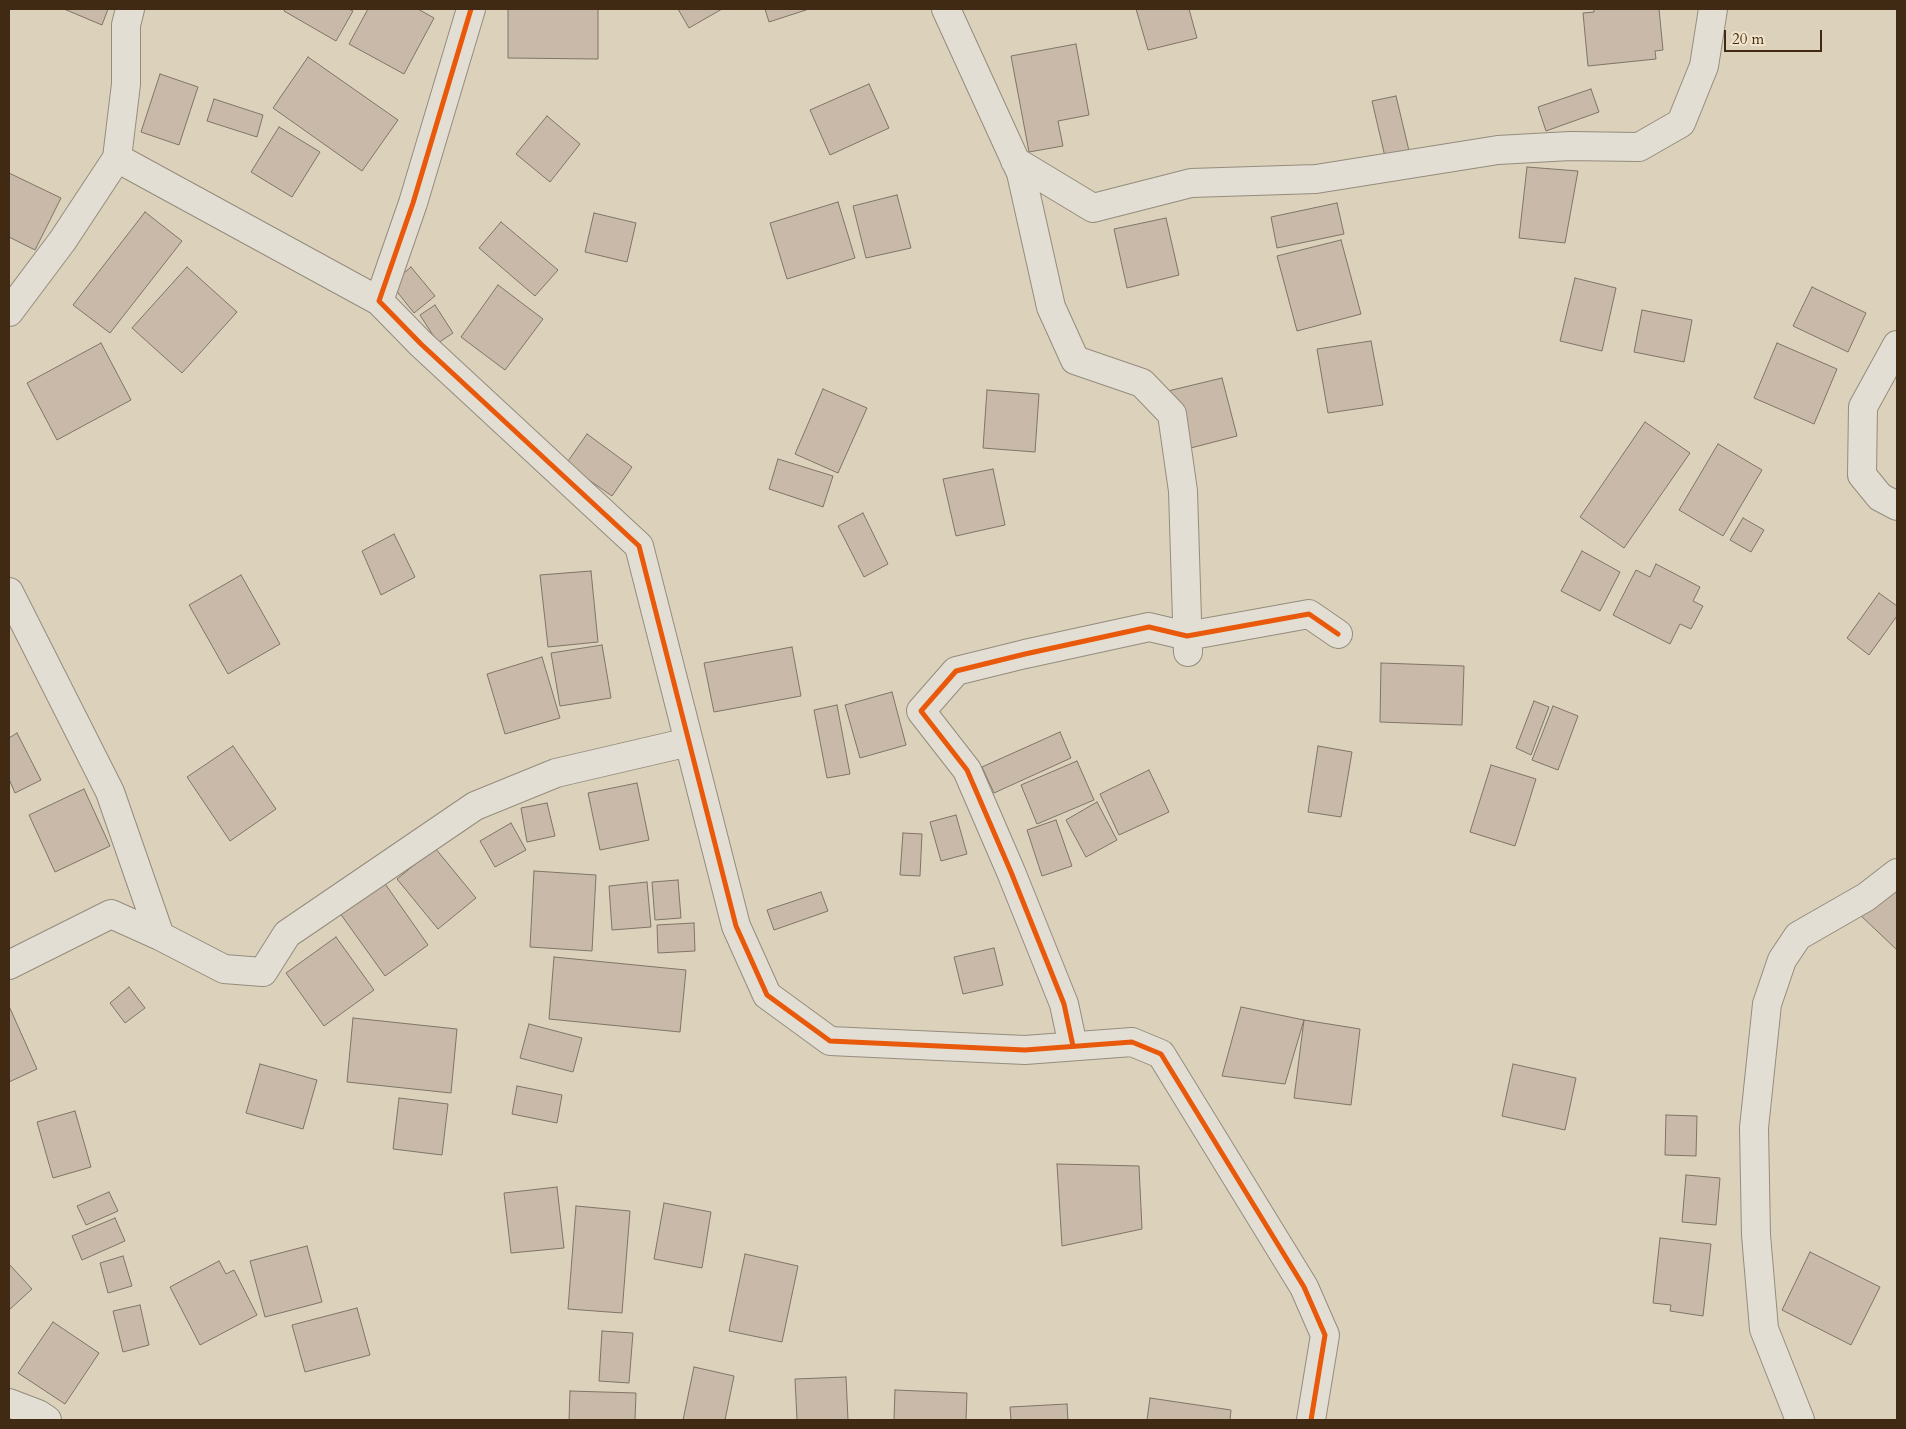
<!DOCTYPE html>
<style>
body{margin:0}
#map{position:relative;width:1906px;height:1429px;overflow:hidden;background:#dcd1bb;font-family:Cardo,serif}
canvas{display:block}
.frame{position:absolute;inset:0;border:10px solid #402a14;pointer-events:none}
.scale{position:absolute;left:1724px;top:30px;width:98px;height:22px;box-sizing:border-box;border:2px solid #402a14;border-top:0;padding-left:6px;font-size:15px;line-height:18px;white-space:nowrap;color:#402a14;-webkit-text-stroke:4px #f1e4ca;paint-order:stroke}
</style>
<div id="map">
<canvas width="1906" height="1429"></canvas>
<div class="frame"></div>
<div class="scale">20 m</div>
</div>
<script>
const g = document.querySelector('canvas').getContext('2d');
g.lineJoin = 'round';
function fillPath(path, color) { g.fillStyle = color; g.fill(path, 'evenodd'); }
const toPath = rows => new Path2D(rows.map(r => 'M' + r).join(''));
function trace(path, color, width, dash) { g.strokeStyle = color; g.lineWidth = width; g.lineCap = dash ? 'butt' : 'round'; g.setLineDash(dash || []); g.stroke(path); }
const building = toPath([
 [64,9,108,9,102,25,64,9],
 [285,9,349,9,353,11,336,41,284,11,285,9],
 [368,9,418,9,434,18,404,74,349,44,368,9],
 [508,9,598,9,598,59,508,58,508,9],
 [678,9,722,9,689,28,678,9],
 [765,9,809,9,769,22,765,9],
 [1136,9,1189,9,1197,38,1148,50,1136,9],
 [1594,9,1659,9,1663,50,1655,51,1656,59,1588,66,1583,13,1594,12,1594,9],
 [1076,44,1089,115,1058,121,1063,146,1029,152,1011,56,1076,44],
 [308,57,398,120,362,171,273,108,308,57],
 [160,74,198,87,179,145,141,132,160,74],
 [869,84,889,128,830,155,810,110,869,84],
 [1591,89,1599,112,1546,131,1538,107,1591,89],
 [1396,96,1410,155,1386,161,1372,101,1396,96],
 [214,99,263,115,257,137,207,121,214,99],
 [547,116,580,144,550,182,516,154,547,116],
 [279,127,320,152,292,197,251,172,279,127],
 [1527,167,1578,171,1565,243,1519,238,1527,167],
 [9,173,61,198,35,250,9,237,9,173],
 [897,195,911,248,866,258,853,206,897,195],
 [838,202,855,258,787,279,770,223,838,202],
 [1337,203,1344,234,1277,248,1271,217,1337,203],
 [145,212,182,241,110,333,73,305,145,212],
 [594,213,636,223,627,262,585,252,594,213],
 [1166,218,1179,275,1127,288,1114,229,1166,218],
 [501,222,558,270,535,296,479,248,501,222],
 [1341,240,1361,314,1297,331,1277,256,1341,240],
 [187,267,237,312,182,373,132,328,187,267],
 [411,267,435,296,414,313,391,284,411,267],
 [1575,278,1616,288,1602,351,1560,341,1575,278],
 [498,285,543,319,505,370,461,337,498,285],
 [1812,287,1866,313,1848,352,1793,326,1812,287],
 [435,305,453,333,438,343,420,315,435,305],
 [1642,310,1692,320,1684,362,1634,352,1642,310],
 [1371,341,1383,405,1328,413,1317,349,1371,341],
 [101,343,131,400,57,440,27,383,101,343],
 [1777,343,1837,369,1814,424,1754,398,1777,343],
 [1222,378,1237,436,1183,450,1168,391,1222,378],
 [823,389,867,408,838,473,795,454,823,389],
 [987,390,1039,394,1035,452,983,448,987,390],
 [1645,422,1690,453,1624,548,1580,517,1645,422],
 [587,434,632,467,612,496,566,464,587,434],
 [1718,444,1762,470,1723,536,1679,510,1718,444],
 [778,459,833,476,823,507,769,489,778,459],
 [993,469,1005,525,956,536,943,479,993,469],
 [863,513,888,564,864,577,838,526,863,513],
 [1743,518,1764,530,1751,552,1730,540,1743,518],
 [394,534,415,577,381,595,362,551,394,534],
 [1582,551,1620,572,1600,611,1561,591,1582,551],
 [1656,564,1700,587,1693,601,1703,606,1691,629,1680,624,1670,644,1613,615,1636,570,1650,577,1656,564],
 [591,571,598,642,548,647,540,575,591,571],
 [241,575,280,644,228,674,189,605,241,575],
 [1879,593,1897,606,1897,616,1869,655,1847,638,1879,593],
 [602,645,611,698,560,706,551,653,602,645],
 [792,647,801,696,714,712,704,663,792,647],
 [542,657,560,718,505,734,487,674,542,657],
 [1381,663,1464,666,1462,725,1380,722,1381,663],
 [892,692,906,745,860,758,845,705,892,692],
 [1534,701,1549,707,1531,755,1516,748,1534,701],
 [837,705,850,774,827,778,814,710,837,705],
 [1553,706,1578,716,1558,770,1532,760,1553,706],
 [1060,732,1071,758,994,793,982,767,1060,732],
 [17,733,41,780,15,793,9,779,9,738,17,733],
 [233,746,276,809,230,841,187,777,233,746],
 [1318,746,1352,752,1341,817,1308,812,1318,746],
 [1077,761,1094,800,1037,824,1021,785,1077,761],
 [1491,765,1536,779,1515,846,1470,832,1491,765],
 [1149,770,1169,812,1119,835,1100,794,1149,770],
 [637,783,649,840,600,850,588,793,637,783],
 [84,789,110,846,55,872,29,815,84,789],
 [1097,802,1117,840,1086,857,1066,820,1097,802],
 [547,803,555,836,527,842,521,808,547,803],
 [956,815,967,854,941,861,930,822,956,815],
 [1056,820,1072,866,1042,876,1027,830,1056,820],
 [511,823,526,850,495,867,480,841,511,823],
 [903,833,922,834,920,876,900,875,903,833],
 [435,848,476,898,438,929,397,879,435,848],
 [534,871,596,875,592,951,530,947,534,871],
 [381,878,428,945,385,976,337,909,381,878],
 [678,880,681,918,655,920,652,882,678,880],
 [1897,881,1897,950,1857,912,1897,881],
 [647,882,651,927,612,930,609,886,647,882],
 [821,892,828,911,774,930,767,910,821,892],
 [694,923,695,951,658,953,657,925,694,923],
 [336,937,374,990,324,1026,286,973,336,937],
 [994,948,1003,985,963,994,954,957,994,948],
 [554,957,686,970,680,1032,549,1019,554,957],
 [129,987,145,1008,125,1023,110,1003,129,987],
 [9,1006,37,1069,9,1082,9,1006],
 [1241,1007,1304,1020,1285,1084,1222,1076,1241,1007],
 [353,1018,457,1029,451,1093,347,1082,353,1018],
 [1304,1020,1360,1029,1351,1105,1294,1098,1304,1020],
 [529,1024,582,1038,573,1072,520,1058,529,1024],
 [260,1064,317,1080,303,1129,246,1113,260,1064],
 [1513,1064,1576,1078,1565,1130,1502,1116,1513,1064],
 [517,1086,562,1095,557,1123,512,1114,517,1086],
 [399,1098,448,1104,442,1155,393,1149,399,1098],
 [75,1111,91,1167,53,1178,37,1122,75,1111],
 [1666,1115,1697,1116,1696,1156,1665,1155,1666,1115],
 [1057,1164,1139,1166,1142,1229,1062,1246,1057,1164],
 [1686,1175,1720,1178,1716,1225,1682,1222,1686,1175],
 [557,1187,564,1248,511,1253,504,1193,557,1187],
 [109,1192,118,1211,86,1225,77,1206,109,1192],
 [664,1203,711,1212,702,1268,654,1259,664,1203],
 [576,1206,630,1211,622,1313,568,1309,576,1206],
 [115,1218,125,1241,82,1260,72,1236,115,1218],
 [1660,1238,1711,1244,1703,1316,1670,1311,1671,1305,1653,1303,1660,1238],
 [307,1246,322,1302,265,1317,250,1261,307,1246],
 [1810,1252,1880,1287,1851,1345,1782,1310,1810,1252],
 [745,1254,798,1266,782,1342,729,1331,745,1254],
 [123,1256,132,1286,108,1293,100,1263,123,1256],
 [219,1261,226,1274,234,1270,257,1315,200,1345,170,1287,219,1261],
 [9,1264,32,1289,9,1310,9,1264],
 [140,1305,149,1345,123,1352,113,1311,140,1305],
 [357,1308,370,1355,305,1372,292,1325,357,1308],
 [53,1322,99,1353,65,1404,18,1373,53,1322],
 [602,1331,633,1333,629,1383,599,1381,602,1331],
 [694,1367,734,1376,725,1420,683,1420,694,1367],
 [846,1377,848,1420,797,1420,795,1379,846,1377],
 [895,1390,967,1393,966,1420,894,1420,895,1390],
 [570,1391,636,1393,635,1420,569,1420,570,1391],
 [1150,1398,1231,1410,1230,1420,1147,1420,1150,1398],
 [1067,1404,1068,1420,1011,1420,1010,1407,1067,1404]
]);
fillPath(building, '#c9b9a9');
trace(building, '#7e7567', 1);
const street = toPath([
 [471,9,413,203,379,301,421,344,639,546,736,926,767,995,830,1041,1025,1050,1132,1042,1161,1054,1304,1287,1325,1335,1311,1420],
 [946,9,1021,173,1051,307,1075,360,1142,383,1172,414,1183,491,1188,652],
 [117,158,379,301],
 [1015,161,1093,208,1191,183,1316,179,1498,150,1570,146,1639,147,1681,123,1704,66,1713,9],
 [9,312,63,240,117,158,126,84,126,25,130,9],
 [1897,345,1863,407,1862,475,1880,497,1897,506],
 [9,592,110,792,160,936],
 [9,965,111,914,160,936,224,969,263,972,287,934,475,806,556,773,689,742],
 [1073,1046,1064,1004,1011,872,967,770,921,711,956,671,1025,654,1149,627,1187,636,1309,614,1338,634],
 [9,1403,38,1414,47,1420],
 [1800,1420,1764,1329,1756,1235,1754,1128,1767,1004,1782,960,1798,936,1866,897,1897,873]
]);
trace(street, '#948c7d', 30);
trace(street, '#e3ded3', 28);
trace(toPath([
 [471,9,413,203,379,301,421,344,639,546,736,926,767,995,830,1041,1025,1050,1132,1042,1161,1054,1304,1287,1325,1335,1311,1420],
 [1073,1046,1064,1004,1011,872,967,770,921,711,956,671,1025,654,1149,627,1187,636,1309,614,1338,634]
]), '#e8590c', 5);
</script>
